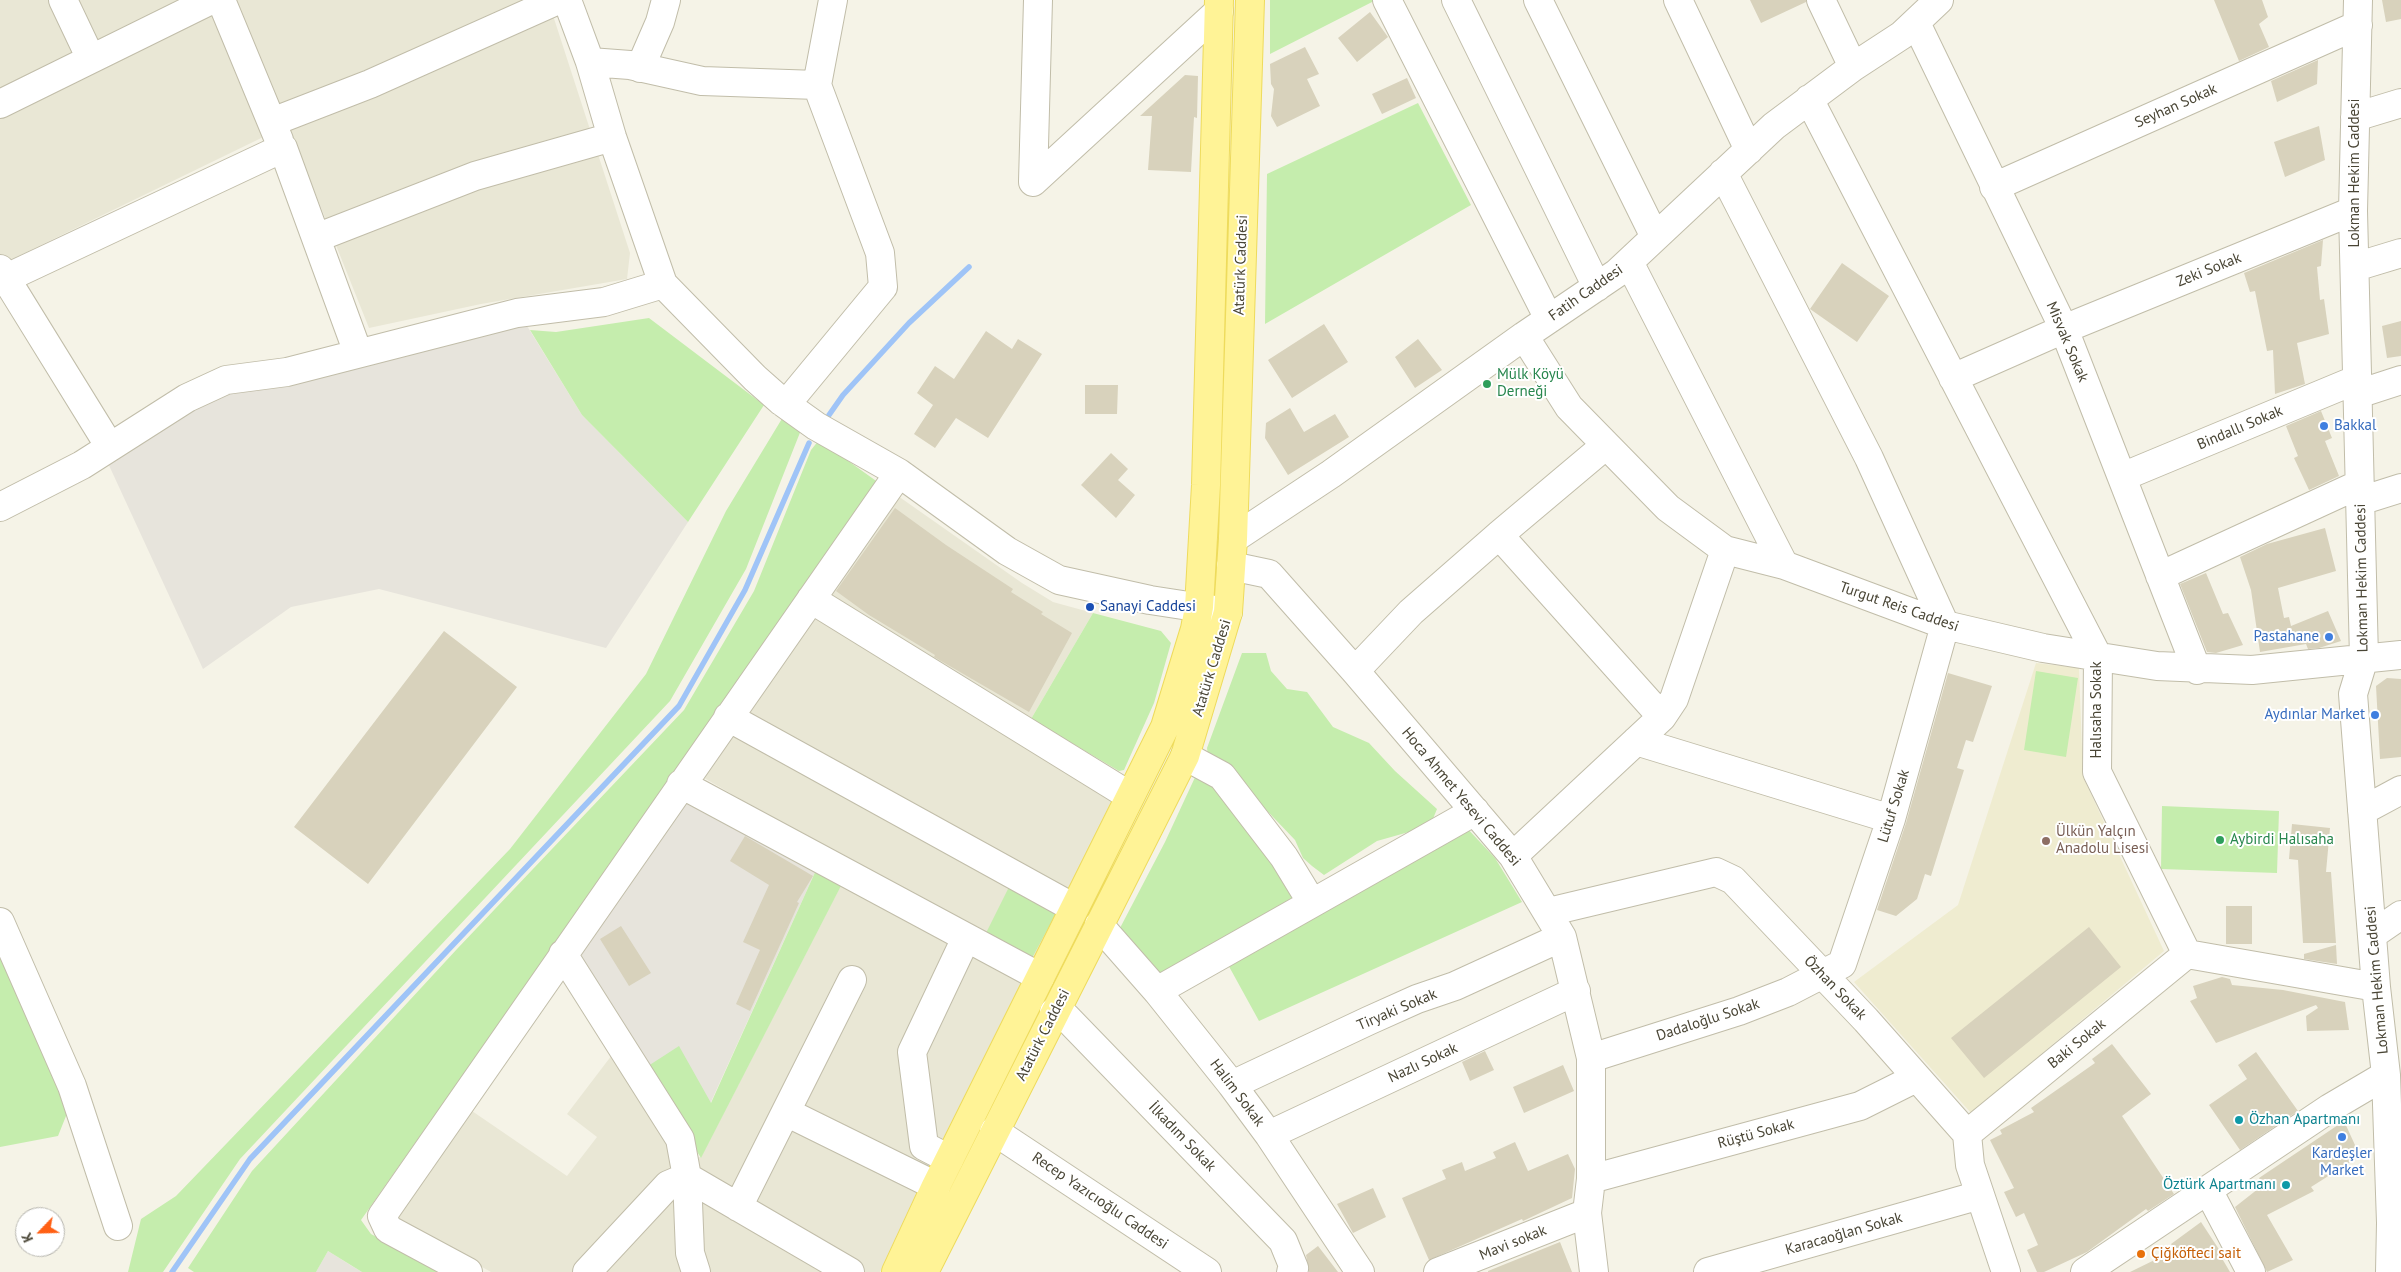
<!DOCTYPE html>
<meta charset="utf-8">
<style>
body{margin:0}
#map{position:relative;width:2401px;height:1272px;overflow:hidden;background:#f5f3e7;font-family:"PT Sans",sans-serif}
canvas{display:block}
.north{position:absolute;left:15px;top:1207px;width:50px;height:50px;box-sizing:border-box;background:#fff;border:1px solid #b6b5ae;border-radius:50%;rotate:246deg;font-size:14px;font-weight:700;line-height:20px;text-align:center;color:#494535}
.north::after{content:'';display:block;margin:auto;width:18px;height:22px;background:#ff6014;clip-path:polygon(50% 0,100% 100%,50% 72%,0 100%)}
</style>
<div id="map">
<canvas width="2401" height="1272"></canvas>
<div class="north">K</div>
</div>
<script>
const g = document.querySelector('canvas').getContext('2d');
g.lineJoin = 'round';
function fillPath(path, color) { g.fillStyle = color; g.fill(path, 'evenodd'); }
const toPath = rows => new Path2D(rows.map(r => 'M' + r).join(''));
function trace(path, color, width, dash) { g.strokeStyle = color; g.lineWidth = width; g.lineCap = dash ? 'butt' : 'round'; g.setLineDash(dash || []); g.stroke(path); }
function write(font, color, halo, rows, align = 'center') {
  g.font = font + ' "PT Sans",sans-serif'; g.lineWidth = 4; g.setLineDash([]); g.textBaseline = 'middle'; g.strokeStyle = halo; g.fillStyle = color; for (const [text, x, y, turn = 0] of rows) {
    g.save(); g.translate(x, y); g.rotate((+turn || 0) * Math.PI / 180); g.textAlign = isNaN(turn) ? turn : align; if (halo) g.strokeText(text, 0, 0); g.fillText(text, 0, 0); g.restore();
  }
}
fillPath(toPath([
 [0,0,548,0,630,253,627,279,481,304,369,328,288,125,0,265],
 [898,496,1022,583,1053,602,1093,613,1031,719,1119,771,1115,800,880,1272,491,1272,396,1219,472,1111,567,1176,597,1137,567,1114,615,1051,676,1160,701,1157,852,864,699,775]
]), '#e9e7d5');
fillPath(toPath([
 [524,321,582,415,688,522,606,648,379,589,291,607,203,669,107,461,242,379],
 [688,792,817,868,710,1104,645,1068,576,958],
 [328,1251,352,1266,362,1272,316,1272]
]), '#e7e4dc');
fillPath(toPath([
 [2036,663,2079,668,2083,777,2164,951,1971,1113,1854,982,1958,905]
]), '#efecd0');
fillPath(toPath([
 [1270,0,1376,0,1270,54],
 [1418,103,1471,205,1265,324,1267,174],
 [649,318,764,405,688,522,582,415,530,330,556,332],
 [783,417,801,430,746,569,670,701,240,1159,163,1272,128,1272,141,1219,176,1196,510,849,646,674,726,511],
 [819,440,879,483,361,1220,371,1234,441,1272,362,1272,328,1251,316,1272,194,1272,188,1268,252,1171,457,949,684,710,754,591,811,450],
 [1093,613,1161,631,1171,643,1154,703,1124,770,1119,771,1031,719],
 [1242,653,1266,653,1271,671,1287,689,1307,692,1333,727,1369,743,1395,771,1437,809,1430,826,1377,841,1324,875,1312,866,1303,858,1295,840,1251,794,1208,757,1207,748],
 [2036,671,2078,678,2066,757,2024,750],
 [1197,773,1217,781,1296,889,1292,902,1160,980,1120,928,1165,842],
 [2162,806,2279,811,2277,873,2161,869],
 [1465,826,1495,858,1522,902,1259,1021,1226,961],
 [817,868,843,882,701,1158,645,1068,679,1046,711,1103],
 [1010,885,1058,910,1032,958,986,933],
 [0,941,70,1106,58,1136,0,1147]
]), '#c5edad');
trace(toPath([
 [829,415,843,395,909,323,969,267],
 [172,1272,250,1159,679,706,745,590,809,443]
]), '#9fc4f7', 5.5);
fillPath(toPath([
 [1750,0,1806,0,1806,2,1761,23],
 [2214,0,2262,0,2268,17,2259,24,2269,47,2239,61],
 [2382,0,2401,0,2401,19,2386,22],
 [1370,12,1388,37,1357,62,1338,38],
 [1305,47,1319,74,1307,79,1320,106,1277,127,1271,116,1274,89,1271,84,1270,64],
 [2318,60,2317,84,2277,102,2271,81],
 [1185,75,1198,76,1197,118,1194,117,1191,172,1148,170,1152,116,1140,116],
 [1407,78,1416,98,1382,114,1372,94],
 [2319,126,2325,160,2285,177,2274,142],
 [2323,240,2321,266,2317,267,2320,300,2324,299,2329,334,2297,343,2305,384,2275,394,2273,350,2267,351,2255,291,2250,292,2244,273],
 [1842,263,1889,296,1857,342,1810,309],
 [2401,321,2401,356,2387,358,2382,326],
 [1324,324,1348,362,1292,398,1268,360],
 [986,331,1012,349,1018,339,1042,354,988,438,956,418,935,448,914,434,933,405,917,393,935,366,954,379],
 [1418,339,1442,370,1415,388,1395,357],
 [1085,385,1118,385,1117,414,1085,414],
 [1290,408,1304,432,1335,414,1349,437,1288,475,1265,438,1266,423],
 [2321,411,2332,438,2325,441,2339,476,2309,490,2294,458,2298,456,2286,426],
 [1111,453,1128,469,1118,480,1135,495,1116,518,1081,485],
 [895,508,946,545,1013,589,1011,592,1043,612,1041,614,1072,633,1029,712,934,657,935,655,869,615,836,591],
 [2325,528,2336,571,2278,588,2284,618,2289,617,2291,626,2328,611,2341,641,2319,648,2308,649,2306,644,2260,652,2251,590,2240,557,2267,544],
 [2206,573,2223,614,2228,613,2243,645,2216,653,2207,652,2180,584],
 [444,631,517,687,368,884,294,827],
 [1948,673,1992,686,1973,742,1966,740,1957,768,1964,770,1931,876,1925,874,1917,899,1896,916,1877,910,1906,823],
 [2387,678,2401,679,2401,757,2380,759,2376,686],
 [2292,824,2330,828,2326,872,2331,872,2336,943,2303,943,2298,860,2289,859],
 [745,836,813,876,797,902,799,903,750,1011,736,1004,760,950,743,942,769,885,730,861],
 [2226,906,2252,906,2252,944,2226,944],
 [621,926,651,973,629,986,600,939],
 [2089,927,2121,967,1984,1078,1951,1038],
 [2336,945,2337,964,2304,959,2304,954],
 [2222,977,2230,979,2232,985,2283,990,2345,1002,2349,1030,2307,1031,2306,1016,2318,1008,2316,1005,2216,1043,2190,1001,2197,998,2193,986],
 [2112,1044,2151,1094,2122,1116,2174,1194,2148,1211,2146,1209,2087,1252,2044,1272,2037,1272,2027,1250,2038,1245,2024,1213,2016,1217,2004,1192,2014,1188,1990,1140,2002,1134,2000,1130,2034,1112,2031,1108,2095,1063,2092,1059],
 [1485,1051,1494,1070,1470,1081,1462,1062],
 [2256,1052,2298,1111,2240,1150,2209,1105,2247,1079,2238,1065],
 [1563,1065,1574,1091,1524,1113,1513,1087],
 [2344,1121,2360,1156,2311,1187,2314,1191,2267,1215,2293,1260,2267,1272,2235,1207,2263,1185,2259,1178],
 [1515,1142,1528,1171,1568,1154,1575,1169,1572,1198,1523,1221,1522,1219,1429,1260,1402,1198,1446,1179,1442,1170,1462,1162,1465,1171,1496,1158,1493,1152],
 [1373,1188,1386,1217,1353,1233,1337,1204],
 [2201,1222,2222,1254,2220,1255,2230,1272,2130,1272,2175,1250,2171,1244],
 [1560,1242,1572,1272,1488,1272,1488,1271],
 [1318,1246,1338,1272,1309,1272,1306,1255]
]), '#d8d2bc');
const minor = toPath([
 [63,0,91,59],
 [221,0,279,140],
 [567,0,590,62,612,137,663,284,755,378,781,401,816,426,899,473,1007,551,1059,580,1150,600,1228,612],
 [1038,0,1033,182,1219,11],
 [1387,0,1549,319],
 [1456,0,1597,287],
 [1538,0,1655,237],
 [1678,0,1749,150],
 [1821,0,1853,67],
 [2358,0,2353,211,2364,658,2353,694,2376,987,2386,1075,2391,1223,2390,1272],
 [1916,23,2064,329,2197,670],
 [590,62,630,65,702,81,817,85],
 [640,68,660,22,666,0],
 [1809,99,2098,657,2097,772,2187,954,2376,987],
 [0,104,211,0],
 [2355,117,2401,103],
 [272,122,370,84,558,0],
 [1994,187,2358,25],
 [316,238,475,176,612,137],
 [1629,262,1784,565],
 [2355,267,2401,253],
 [0,269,110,447],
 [0,281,283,148,358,353],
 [1524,336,1569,407,1668,508,1725,550,1784,565,1945,625,2043,648,2157,666,2252,670,2401,655],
 [1953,378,2064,329,2353,211],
 [2358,394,2401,380],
 [781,401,788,402,883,287,880,253,817,85,833,0],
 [2122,477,2358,379],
 [2360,501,2401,488],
 [0,507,82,465,187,398,226,380,287,372,517,313,604,302,663,284],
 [1499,535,1606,445],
 [1233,539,1331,474,1524,336,1617,273,1774,126,1853,67,1902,35,1939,0],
 [1231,566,1269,574,1355,671,1513,856,1562,937,1591,1058,1591,1179,1587,1213,1594,1272],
 [2160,576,2360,484],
 [811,599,1130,796],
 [1355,671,1411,612,1499,535,1662,717],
 [728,717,1074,908],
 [1636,741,1891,819],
 [1185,756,1222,776,1284,857,1312,903],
 [681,784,1040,977],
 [2362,811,2401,790],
 [1513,856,1662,717,1674,699,1725,550],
 [1548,912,1716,872,1733,880,1866,1020,1967,1134,1970,1165,2006,1272],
 [0,922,72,1086,118,1226],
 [1099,925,1157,991,1232,1085,1269,1135,1360,1272],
 [2372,935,2401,915],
 [563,954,680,1139,687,1177,690,1253,696,1272],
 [1157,991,1475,811],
 [1054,1012,1066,1017,1283,1241,1294,1268,1291,1272],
 [1591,1058,1739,1011,1788,992,1842,964,1891,819,1945,625,1869,458,1723,173],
 [1232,1085,1368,1021,1417,999,1455,986,1562,937],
 [786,1112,936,1186],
 [994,1131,1207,1272],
 [1967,1134,2187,954],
 [1269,1135,1576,991],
 [949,1159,924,1146,912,1052,966,938],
 [687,1177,850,1272],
 [1591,1179,1860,1106,1916,1078],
 [2208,1190,2251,1272],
 [738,1207,852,980],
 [468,1272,388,1229,382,1216,899,473],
 [587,1272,668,1185,687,1177],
 [1438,1272,1587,1213],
 [1708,1272,1980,1195],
 [2085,1272,2330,1108,2386,1075]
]);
const major = toPath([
 [896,1272,936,1186,1165,727,1195,629,1199,607,1206,485,1219,0],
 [924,1272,1185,756,1228,612,1233,539,1250,0]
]);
trace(minor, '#c1bda9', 30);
trace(major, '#eedb5c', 30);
trace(minor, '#fff', 28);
trace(major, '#fff396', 28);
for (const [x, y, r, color] of [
 [1487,384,5,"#2e9e5b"],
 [2324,426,5,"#3f7fe0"],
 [1090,607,5,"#1a4fb4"],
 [2329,637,5,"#3f7fe0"],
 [2375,715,5,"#3f7fe0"],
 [2220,840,5,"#2e9e5b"],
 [2046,841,5,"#8d6e63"],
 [2239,1120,5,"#0f9aa8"],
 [2342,1137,5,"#3f7fe0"],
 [2286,1185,5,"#0f9aa8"],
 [2141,1254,5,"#e8710a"]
]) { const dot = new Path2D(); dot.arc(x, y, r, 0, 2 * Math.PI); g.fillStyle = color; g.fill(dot); trace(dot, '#fff', 2); }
write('15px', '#494535', '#fff', [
 ["Seyhan Sokak",2176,106,-24],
 ["Lokman Hekim Caddesi",2355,173,-90],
 ["Atatürk Caddesi",1241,265,-88],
 ["Zeki Sokak",2209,270,-22],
 ["Fatih Caddesi",1586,293,-35],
 ["Misvak Sokak",2067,342,67],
 ["Bindallı Sokak",2240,428,-23],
 ["Lokman Hekim Caddesi",2362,578,-91],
 ["Turgut Reis Caddesi",1899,607,19],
 ["Atatürk Caddesi",1212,668,-73],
 ["Halısaha Sokak",2097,710,-90],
 ["Hoca Ahmet Yesevi Caddesi",1461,797,50],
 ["Lütuf Sokak",1894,806,-73],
 ["Lokman Hekim Caddesi",2377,980,-95],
 ["Özhan Sokak",1835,988,46],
 ["Tiryaki Sokak",1397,1010,-23],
 ["Dadaloğlu Sokak",1708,1020,-18],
 ["Atatürk Caddesi",1043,1035,-63],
 ["Baki Sokak",2077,1044,-39],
 ["Nazlı Sokak",1423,1063,-25],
 ["Halim Sokak",1237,1093,53],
 ["Rüştü Sokak",1756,1134,-15],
 ["İlkadım Sokak",1182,1137,46],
 ["Recep Yazıcıoğlu Caddesi",1100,1201,34],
 ["Karacaoğlan Sokak",1844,1234,-16],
 ["Mavi sokak",1513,1243,-22]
]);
write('15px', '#27864d', '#fff', [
 ["Mülk Köyü",1497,375],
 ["Derneği",1497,392],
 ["Aybirdi Halısaha",2230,840]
], 'left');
write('15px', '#366cbe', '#fff', [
 ["Bakkal",2334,426,"left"],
 ["Pastahane",2319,637],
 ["Aydınlar Market",2365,715],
 ["Kardeşler",2342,1154,"center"],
 ["Market",2342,1171,"center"]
], 'right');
write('15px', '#164399', '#fff', [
 ["Sanayi Caddesi",1100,607]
], 'left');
write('15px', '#785e54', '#fff', [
 ["Ülkün Yalçın",2056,832],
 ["Anadolu Lisesi",2056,849]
], 'left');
write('15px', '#0d838f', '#fff', [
 ["Özhan Apartmanı",2249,1120],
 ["Öztürk Apartmanı",2276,1185,"right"]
], 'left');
write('15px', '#c56008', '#fff', [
 ["Çiğköfteci sait",2151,1254]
], 'left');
</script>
